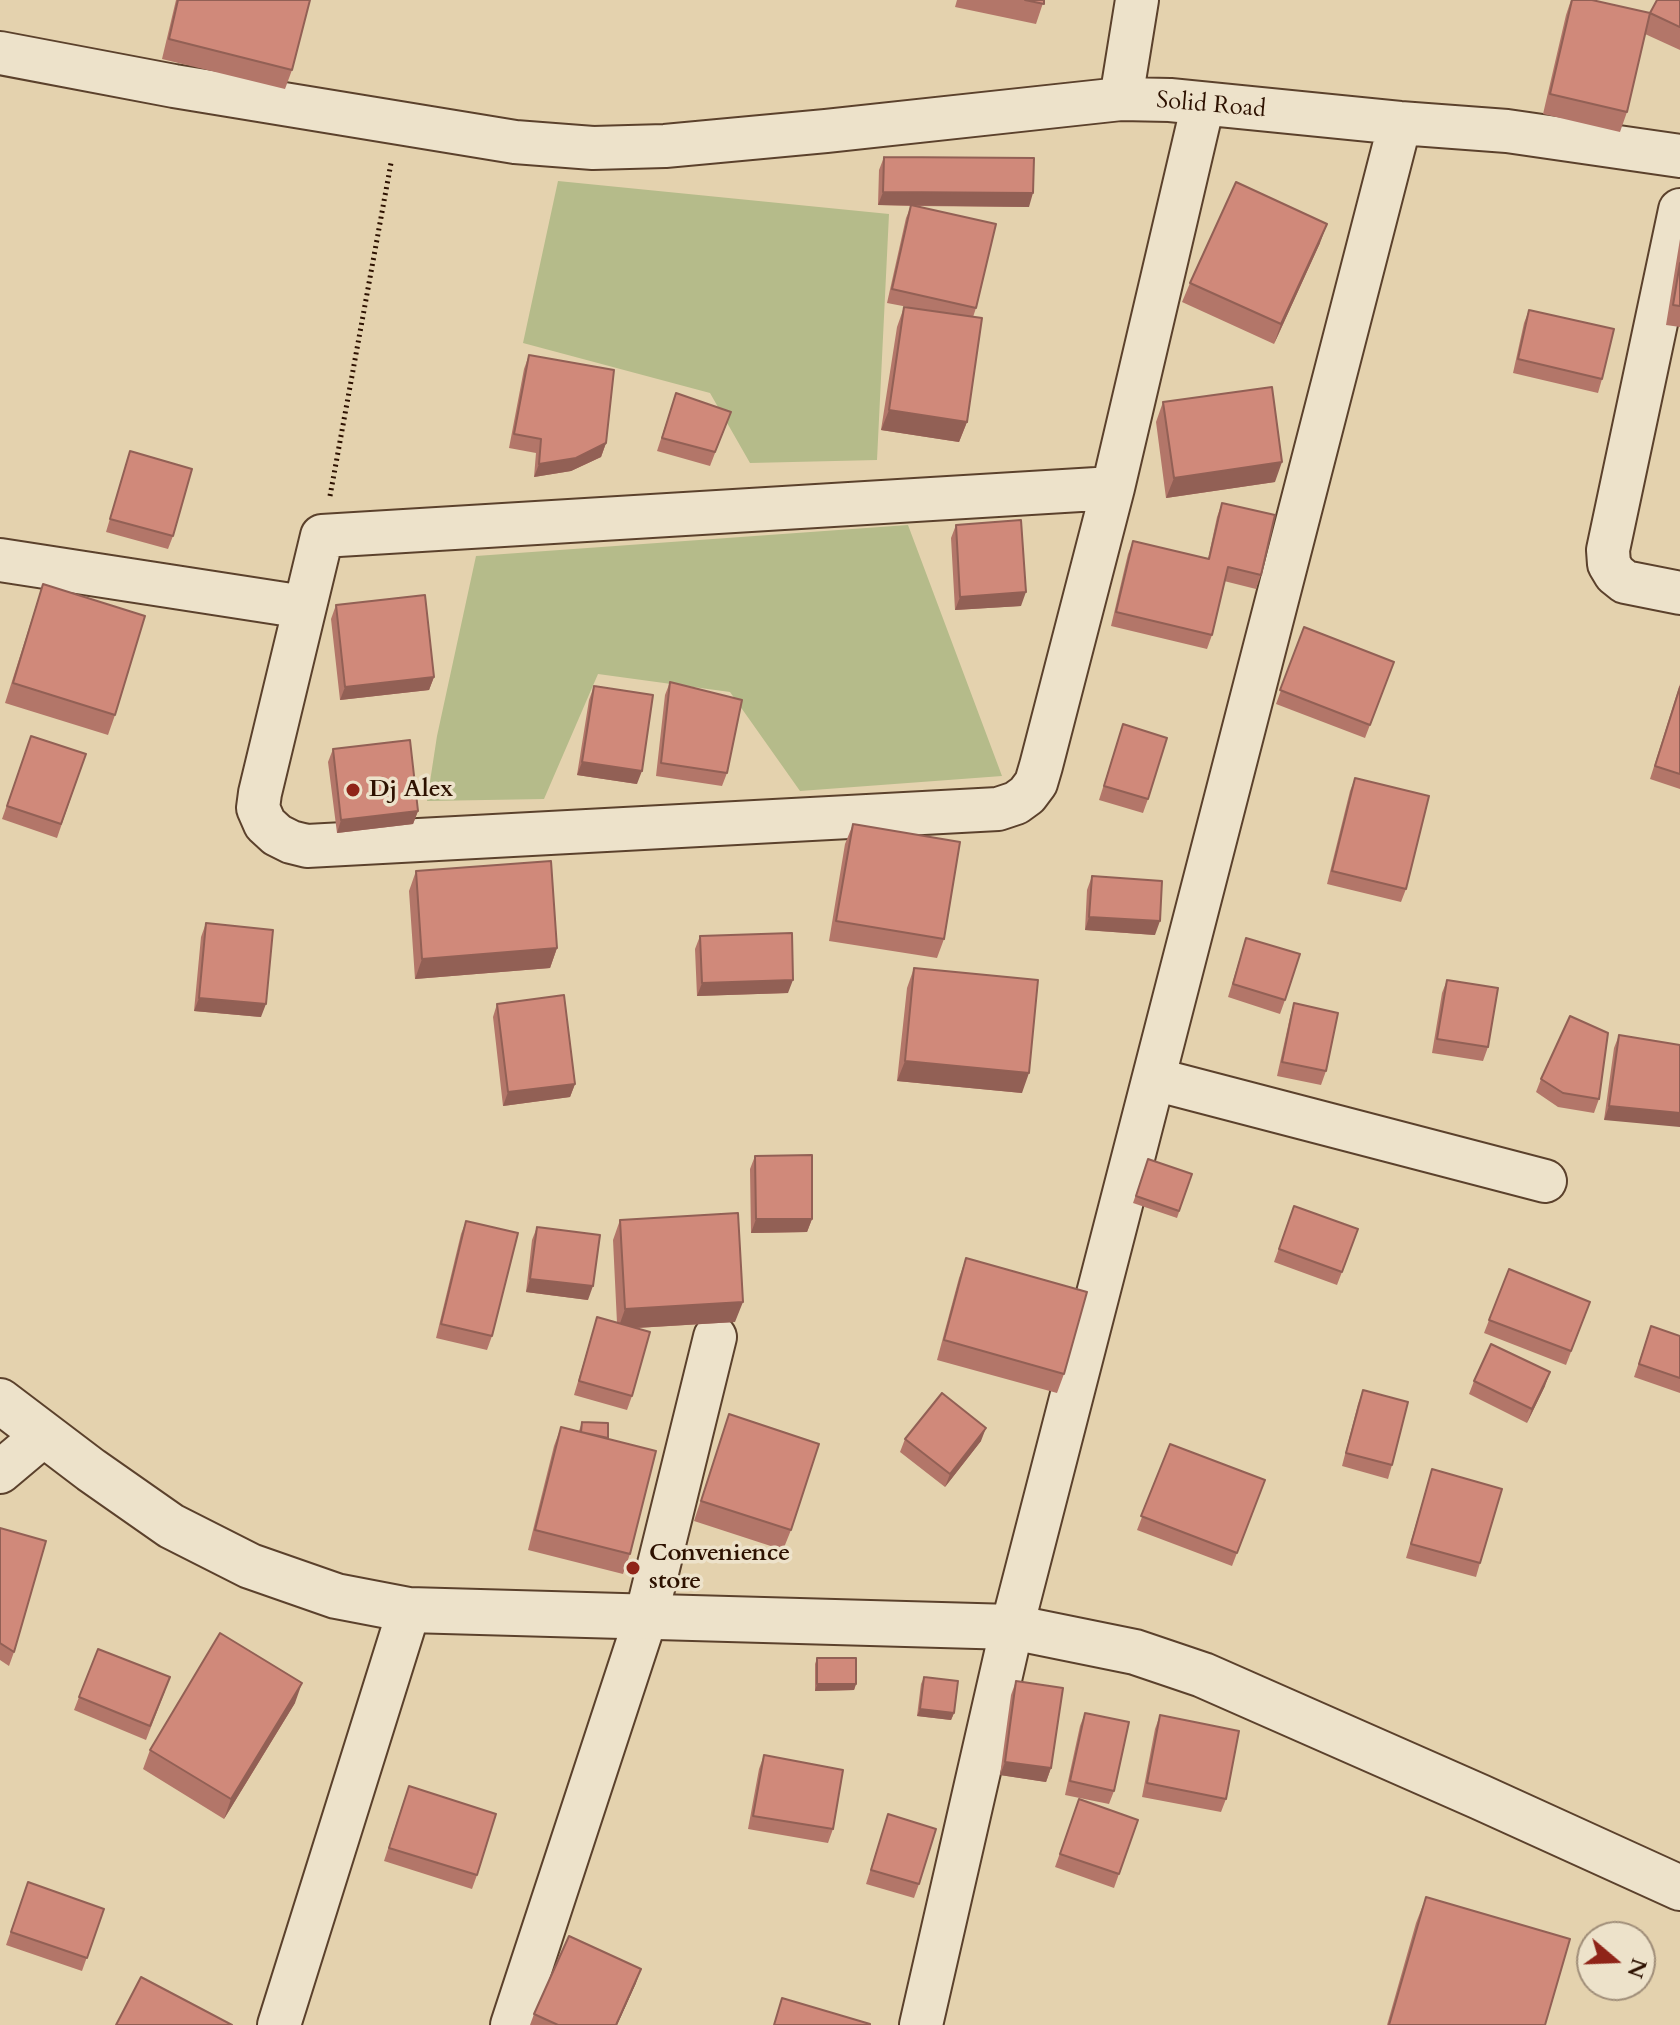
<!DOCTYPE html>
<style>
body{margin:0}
#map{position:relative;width:1680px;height:2025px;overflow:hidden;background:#e4d2ae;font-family:Cardo,serif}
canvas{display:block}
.north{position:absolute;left:1576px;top:1921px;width:80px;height:80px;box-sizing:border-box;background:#ede2ca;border:2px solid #a08e79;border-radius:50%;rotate:109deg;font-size:22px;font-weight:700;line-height:32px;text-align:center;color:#2d1100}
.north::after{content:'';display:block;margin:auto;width:28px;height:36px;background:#8f2418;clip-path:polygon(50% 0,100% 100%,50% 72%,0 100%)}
</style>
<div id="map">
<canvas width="1680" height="2025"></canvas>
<div class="north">N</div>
</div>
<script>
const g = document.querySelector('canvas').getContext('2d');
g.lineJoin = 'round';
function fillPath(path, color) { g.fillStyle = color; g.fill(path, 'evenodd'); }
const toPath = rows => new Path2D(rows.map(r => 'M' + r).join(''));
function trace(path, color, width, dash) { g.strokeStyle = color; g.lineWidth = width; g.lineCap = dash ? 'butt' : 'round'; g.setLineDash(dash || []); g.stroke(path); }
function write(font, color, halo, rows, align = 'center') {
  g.font = font + ' Cardo,serif'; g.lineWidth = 7; g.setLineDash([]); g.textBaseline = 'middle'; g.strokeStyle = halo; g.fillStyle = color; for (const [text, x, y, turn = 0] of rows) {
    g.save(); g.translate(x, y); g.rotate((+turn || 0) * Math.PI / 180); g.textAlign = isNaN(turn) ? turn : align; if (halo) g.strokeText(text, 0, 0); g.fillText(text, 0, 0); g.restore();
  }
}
fillPath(toPath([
 [558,181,889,214,877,460,750,463,710,393,523,343],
 [908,525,1002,776,800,791,730,692,598,674,544,799,427,801,437,736,476,556]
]), '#b5bb8a');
const minor = toPath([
 [1137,0,1121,99,1170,100,1400,123,1507,131,1680,156],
 [0,53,174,86,515,142,593,148,665,146,826,131,1121,99],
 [1680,210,1608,550,1609,564,1615,574,1625,582,1680,593],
 [1113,488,322,536,260,793,258,808,265,824,277,835,291,842,307,846,998,809,1016,803,1027,795,1036,783,1041,766,1113,488,1203,104],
 [0,560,304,607],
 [1154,1079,1545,1181],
 [0,1472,44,1435],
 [279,2025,409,1610],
 [512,2025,646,1617,715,1337],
 [921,2025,1012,1627,1400,123]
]);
const tertiary = toPath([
 [0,1401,91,1470,171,1526,250,1566,336,1596,409,1610,1012,1627,1135,1652,1203,1675,1480,1797,1680,1888]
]);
trace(minor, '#5b412c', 46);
trace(tertiary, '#5b412c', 48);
trace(toPath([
 [330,496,391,163]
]), '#2d1100', 5, [2, 4]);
trace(minor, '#ede2ca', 42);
trace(tertiary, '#ede2ca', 44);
fillPath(toPath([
 [176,0,310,0,292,70,285,89,162,59],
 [957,0,1044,0,1036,24,955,7],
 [1571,0,1650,14,1680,0,1680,50,1645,34,1627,112,1620,132,1543,114,1566,15],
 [884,157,1029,207,914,206,976,308,973,317,967,422,959,442,881,430,897,327,904,307,908,307,887,303,906,218,911,206,878,205,879,170],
 [1680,239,1680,327,1666,325],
 [1320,243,1274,344,1182,302,1190,283],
 [1529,310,1602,379,1598,393,1513,373,1524,323],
 [529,355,606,443,601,457,571,471,534,477,536,453,509,448,524,369],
 [676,393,731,412,710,466,657,451],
 [1163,402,1275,482,1166,498,1156,422],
 [130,451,173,536,168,549,106,532],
 [1222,503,1261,575,1256,589,1224,581,1212,635,1207,649,1111,626,1128,554,1133,541,1208,559,1217,517],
 [956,525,1021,606,955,610,951,538],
 [43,584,115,715,108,735,5,703],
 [336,605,434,677,429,690,340,700,331,619],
 [1304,627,1394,662,1365,738,1276,704],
 [670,682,727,773,722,786,656,776,665,695],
 [1680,684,1680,789,1650,779],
 [594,686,637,784,577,775,589,700],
 [1123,724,1148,799,1143,813,1099,800],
 [31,736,86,754,57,838,2,819],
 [333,749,418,811,413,824,337,833,328,762],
 [1355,778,1406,889,1401,902,1327,884,1350,791],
 [853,824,944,939,937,958,829,941,845,844],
 [416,871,557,948,550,968,415,979,409,891],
 [1092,876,1155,935,1085,930,1087,890],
 [206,923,261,1017,194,1011,201,937],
 [700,936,788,993,697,996,695,949],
 [1246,938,1285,1000,1280,1014,1228,997],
 [914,968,1022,1093,897,1081,907,988],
 [1447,980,1488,1047,1483,1061,1432,1053,1442,993],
 [1294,1003,1326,1071,1321,1085,1277,1076,1290,1017],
 [497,1004,575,1084,570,1097,503,1106,493,1017],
 [1619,1035,1680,1045,1604,1120,1614,1048],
 [1541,1079,1599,1099,1594,1113,1558,1107,1536,1092],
 [755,1156,812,1219,807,1232,751,1233,750,1169],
 [1148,1159,1192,1174,1177,1218,1133,1203],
 [1294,1206,1342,1272,1337,1285,1274,1262],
 [620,1220,735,1322,637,1328,632,1396,627,1410,574,1395,597,1317,617,1323,613,1240],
 [466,1221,492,1336,487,1350,436,1338,461,1234],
 [537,1227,588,1300,526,1292,532,1240],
 [966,1258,1064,1374,1057,1393,937,1360,959,1278],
 [1509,1269,1590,1302,1566,1365,1484,1333],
 [1651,1326,1680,1336,1680,1393,1634,1377],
 [1474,1381,1545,1386,1527,1423,1469,1394],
 [1363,1390,1392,1465,1388,1479,1342,1466,1358,1404],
 [729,1414,791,1530,783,1550,694,1521],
 [582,1422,608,1438,630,1554,623,1574,528,1550,554,1446,561,1427,579,1431],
 [905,1439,981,1441,945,1487,900,1452],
 [1170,1444,1265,1480,1232,1566,1137,1530],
 [1432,1469,1480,1563,1476,1577,1406,1558],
 [0,1528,14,1652,9,1666,0,1660],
 [817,1658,856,1684,854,1690,815,1691,815,1664],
 [924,1677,954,1713,951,1720,917,1716,921,1684],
 [1016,1681,1051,1768,1046,1782,1000,1775,1011,1695],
 [165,1691,146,1740,74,1710,79,1697],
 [295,1703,224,1819,143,1769,150,1750],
 [1085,1713,1114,1791,1109,1804,1065,1795,1080,1726],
 [1160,1715,1226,1799,1221,1812,1142,1797,1155,1729],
 [764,1755,833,1829,828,1843,748,1829,759,1769],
 [1079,1799,1138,1820,1114,1888,1055,1867],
 [404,1800,477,1875,472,1889,384,1861],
 [888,1814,919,1884,914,1898,866,1884],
 [28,1882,104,1909,82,1971,6,1945],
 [1426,1897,1545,2025,1387,2025,1416,1923],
 [636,1983,617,2025,530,2025,534,2014]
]), '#b37669');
fillPath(toPath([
 [883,192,1033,193,1029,207,878,205],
 [1327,224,1320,243,1274,344,1281,324],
 [889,410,967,422,959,442,881,430],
 [606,443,601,457,571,471,534,477,539,464],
 [1282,462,1275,482,1166,498,1174,478],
 [1026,592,1021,606,955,610,960,597],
 [434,677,429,690,340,700,345,687],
 [582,762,642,771,637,784,577,775],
 [418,811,413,824,337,833,341,820],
 [1089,917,1160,921,1155,935,1085,930],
 [557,948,550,968,415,979,422,959],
 [793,980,788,993,697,996,702,983],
 [199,998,266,1004,261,1017,194,1011],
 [905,1061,1029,1073,1022,1093,897,1081],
 [575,1084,570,1097,503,1106,508,1092],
 [1609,1106,1680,1113,1680,1127,1604,1120],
 [756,1219,812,1219,807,1232,751,1233],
 [530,1279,593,1286,588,1300,526,1292],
 [743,1302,735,1322,618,1329,625,1309],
 [1550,1372,1545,1386,1527,1423,1532,1409],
 [986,1428,981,1441,945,1487,950,1474],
 [302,1683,295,1703,224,1819,231,1799],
 [817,1684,856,1684,854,1690,815,1691],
 [920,1709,954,1713,951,1720,917,1716],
 [1005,1762,1051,1768,1046,1782,1000,1775],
 [641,1969,636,1983,617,2025,616,2025]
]), '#926055');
const building = toPath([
 [178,0,310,0,292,70,169,39,178,0],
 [1025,0,1044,0,1044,4,1025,0],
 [1572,0,1592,0,1650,13,1627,112,1550,94,1572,0],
 [1657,0,1680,0,1680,27,1650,13,1657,0],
 [884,157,1034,158,1033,193,883,192,884,157],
 [1236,182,1327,224,1281,324,1190,283,1236,182],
 [911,205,996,224,976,308,892,289,911,205],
 [1680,263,1680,306,1673,305,1680,263],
 [904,307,982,318,967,422,889,410,904,307],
 [1529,310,1614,329,1602,379,1518,359,1529,310],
 [529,355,614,370,606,443,576,458,539,464,541,439,514,434,529,355],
 [1272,387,1282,462,1174,478,1163,402,1272,387],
 [676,393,731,412,715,452,662,438,676,393],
 [130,451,192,469,173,536,110,519,130,451],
 [1222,503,1275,515,1261,575,1228,567,1212,635,1116,612,1133,541,1209,559,1222,503],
 [1021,520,1026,592,960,597,956,525,1021,520],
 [43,584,145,616,115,715,13,683,43,584],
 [425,595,434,677,345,687,336,605,425,595],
 [1304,627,1394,662,1370,725,1280,690,1304,627],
 [670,682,742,700,727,773,661,763,670,682],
 [594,686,653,695,642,771,582,762,594,686],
 [1680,687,1680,774,1655,766,1680,687],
 [1123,724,1167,738,1148,799,1104,786,1123,724],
 [31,736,86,754,61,824,7,806,31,736],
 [410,740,418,811,341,820,333,749,410,740],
 [1355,778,1429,796,1406,889,1332,871,1355,778],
 [853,824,960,842,944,939,836,921,853,824],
 [551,861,557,948,422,959,416,871,551,861],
 [1092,876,1162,881,1160,921,1089,917,1092,876],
 [206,923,273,930,266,1004,199,998,206,923],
 [792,933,793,980,702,983,700,936,792,933],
 [1246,938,1300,954,1285,1000,1233,984,1246,938],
 [914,968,1038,980,1029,1073,905,1061,914,968],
 [1447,980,1498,988,1488,1047,1437,1039,1447,980],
 [564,995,575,1084,508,1092,497,1004,564,995],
 [1294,1003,1338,1013,1326,1071,1282,1062,1294,1003],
 [1570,1016,1608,1033,1599,1099,1563,1093,1541,1079,1570,1016],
 [1619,1035,1680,1045,1680,1113,1609,1106,1619,1035],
 [812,1155,812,1219,756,1219,755,1156,812,1155],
 [1148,1159,1192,1174,1179,1211,1136,1196,1148,1159],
 [1294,1206,1358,1229,1342,1272,1279,1249,1294,1206],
 [738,1213,743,1302,625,1309,620,1220,738,1213],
 [466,1221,518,1233,492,1336,441,1324,466,1221],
 [537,1227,600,1235,593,1286,530,1279,537,1227],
 [966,1258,1087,1292,1064,1374,944,1340,966,1258],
 [1509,1269,1590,1302,1571,1351,1489,1320,1509,1269],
 [597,1317,650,1332,632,1396,579,1381,597,1317],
 [1651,1326,1680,1336,1680,1378,1639,1364,1651,1326],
 [1491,1344,1550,1372,1532,1409,1474,1381,1491,1344],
 [1363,1390,1408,1402,1392,1465,1346,1453,1363,1390],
 [942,1393,986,1428,950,1474,905,1439,942,1393],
 [729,1414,819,1444,791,1530,701,1501,729,1414],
 [582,1422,608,1423,608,1438,581,1432,582,1422],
 [561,1427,656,1451,630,1554,535,1530,561,1427],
 [1170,1444,1265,1480,1237,1553,1141,1516,1170,1444],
 [1432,1469,1502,1489,1480,1563,1411,1544,1432,1469],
 [0,1528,46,1541,14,1652,0,1643,0,1528],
 [220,1633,302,1683,231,1799,150,1750,220,1633],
 [98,1649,170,1677,150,1726,79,1697,98,1649],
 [817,1658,856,1658,856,1684,817,1684,817,1658],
 [924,1677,958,1681,954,1713,920,1709,924,1677],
 [1016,1681,1063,1688,1051,1768,1005,1762,1016,1681],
 [1085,1713,1129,1722,1114,1791,1070,1781,1085,1713],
 [1160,1715,1239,1731,1226,1799,1147,1783,1160,1715],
 [764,1755,843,1770,833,1829,753,1816,764,1755],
 [409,1786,496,1814,477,1875,389,1848,409,1786],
 [1079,1799,1138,1820,1119,1874,1060,1854,1079,1799],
 [888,1814,936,1829,919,1884,871,1870,888,1814],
 [28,1882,104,1909,87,1958,11,1932,28,1882],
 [1426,1897,1570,1939,1545,2025,1389,2025,1426,1897],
 [569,1936,641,1969,616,2025,558,2025,534,2014,569,1936],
 [141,1977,232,2025,116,2025,141,1977],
 [782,1998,870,2024,870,2025,774,2025,782,1998]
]);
fillPath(building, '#d0897a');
trace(building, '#926055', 2);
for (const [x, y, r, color] of [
 [353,790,8,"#8f2418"],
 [633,1568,8,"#8f2418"]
]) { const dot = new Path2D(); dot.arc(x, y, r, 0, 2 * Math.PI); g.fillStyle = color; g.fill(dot); trace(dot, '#ede2ca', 3); }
write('24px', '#2d1100', '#ede2ca', [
 ["Solid Road",1211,106,5]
]);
write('bold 24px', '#2d1100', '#ede2ca', [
 ["Dj Alex",369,790],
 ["Convenience",649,1554],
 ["store",649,1582]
], 'left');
</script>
